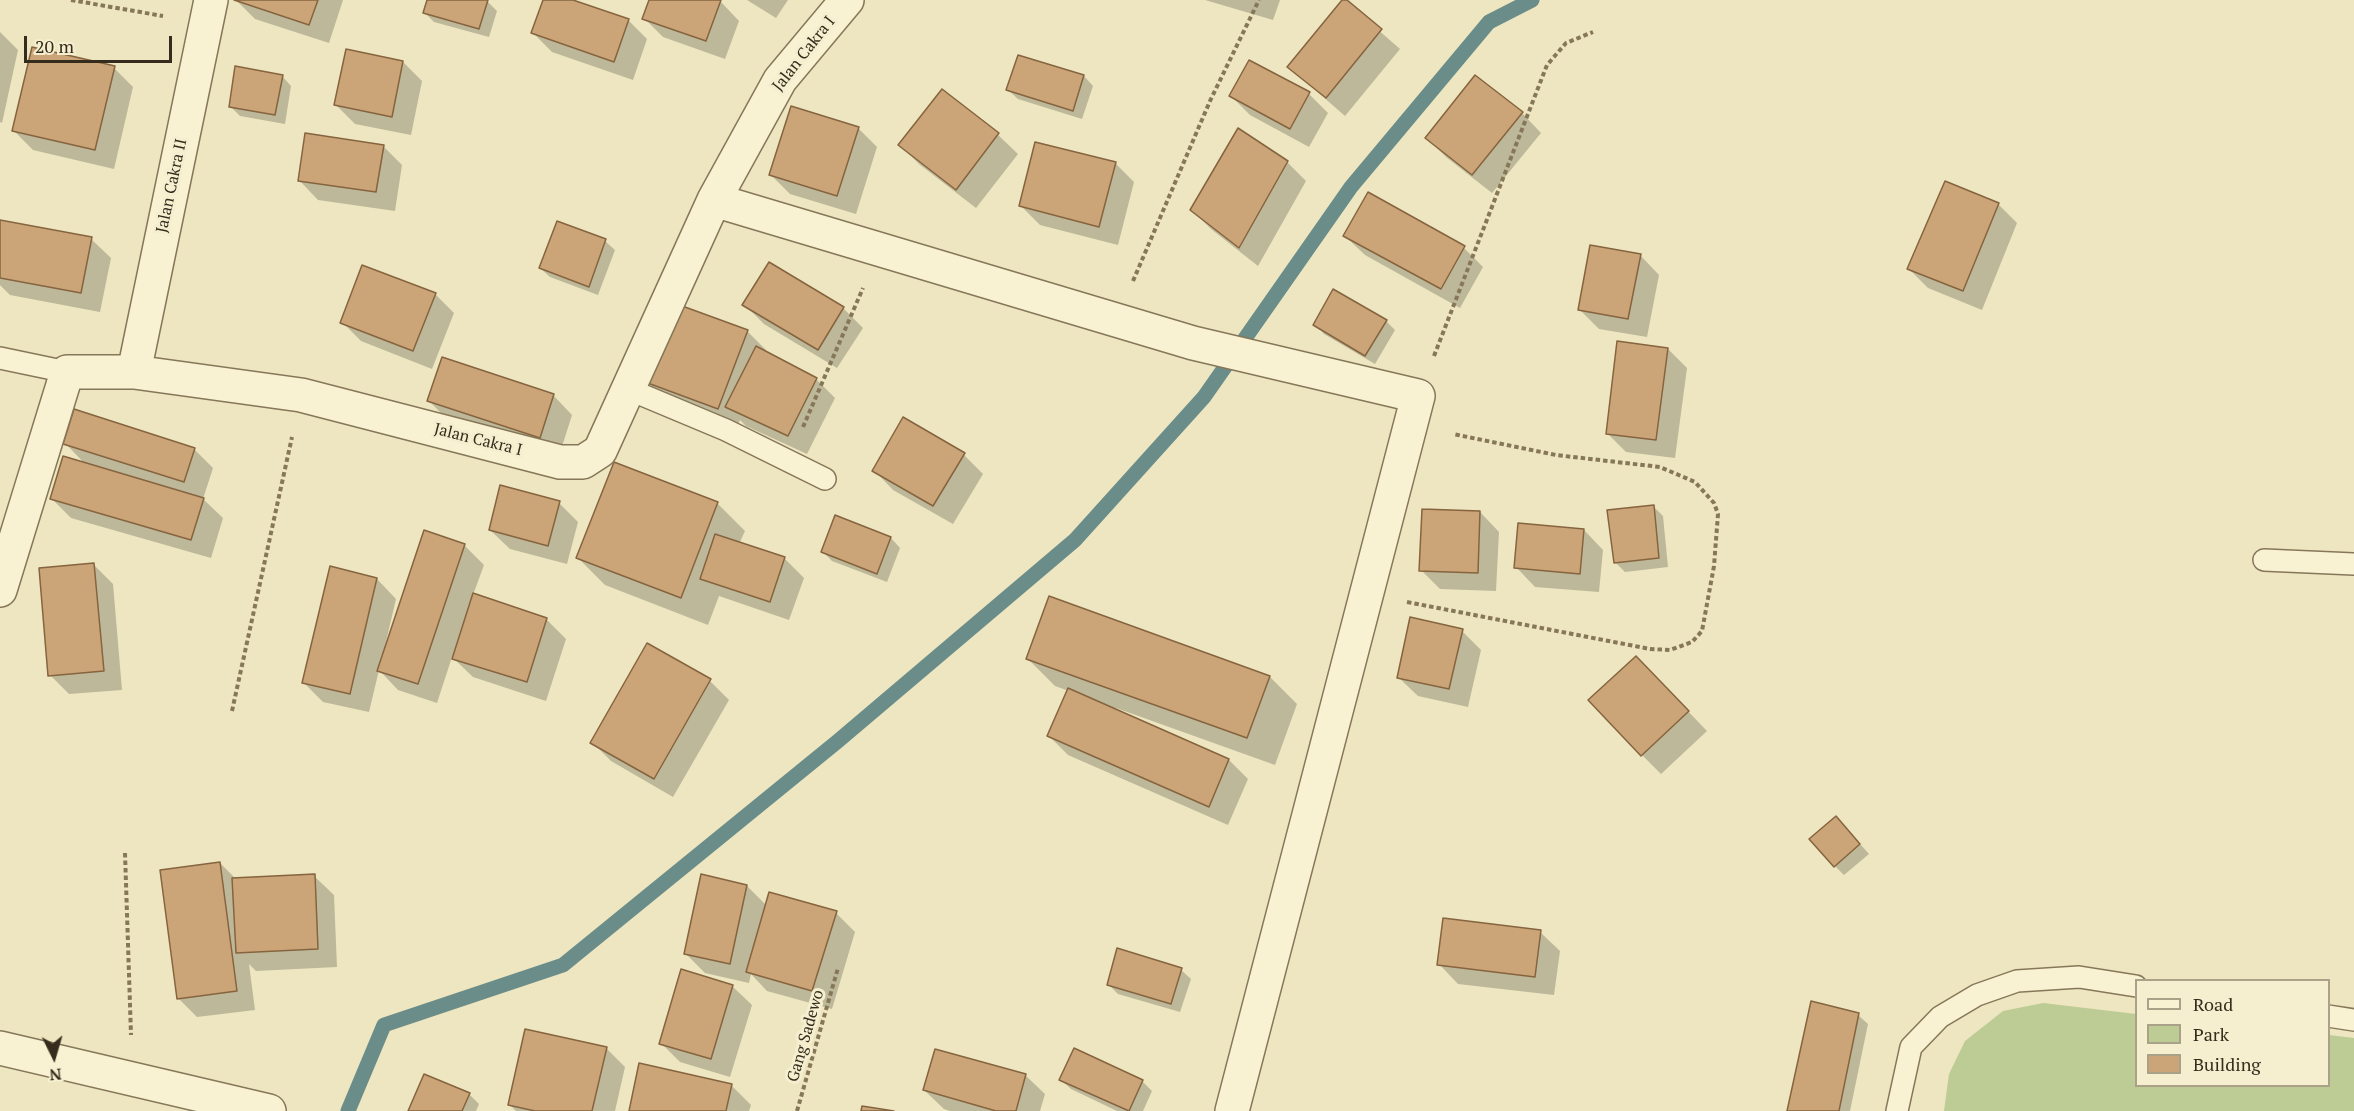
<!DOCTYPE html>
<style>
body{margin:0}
#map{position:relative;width:2354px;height:1111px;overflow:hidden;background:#ede6c0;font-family:"PT Serif",serif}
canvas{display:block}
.legend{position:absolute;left:2135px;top:979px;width:195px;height:108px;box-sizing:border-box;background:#f5efd0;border:2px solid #a9a188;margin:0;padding:8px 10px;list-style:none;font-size:18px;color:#362c1d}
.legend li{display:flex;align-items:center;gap:12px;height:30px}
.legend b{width:30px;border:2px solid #a9a188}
.north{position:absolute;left:24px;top:1027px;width:60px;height:60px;-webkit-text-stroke:4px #f5efd0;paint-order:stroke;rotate:175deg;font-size:16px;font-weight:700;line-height:24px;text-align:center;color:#362c1d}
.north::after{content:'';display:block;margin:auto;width:21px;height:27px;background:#362c1d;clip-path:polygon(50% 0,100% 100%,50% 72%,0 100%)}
.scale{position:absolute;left:24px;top:36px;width:148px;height:27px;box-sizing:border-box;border:3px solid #362c1d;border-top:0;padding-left:8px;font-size:18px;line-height:21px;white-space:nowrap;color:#362c1d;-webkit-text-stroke:4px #f5efd0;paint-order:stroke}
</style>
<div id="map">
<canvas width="2354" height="1111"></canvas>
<ul class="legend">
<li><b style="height:8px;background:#f8f2d3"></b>Road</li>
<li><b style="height:16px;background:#bdcb95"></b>Park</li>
<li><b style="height:16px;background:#cba577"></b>Building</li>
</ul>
<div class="north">N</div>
<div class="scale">20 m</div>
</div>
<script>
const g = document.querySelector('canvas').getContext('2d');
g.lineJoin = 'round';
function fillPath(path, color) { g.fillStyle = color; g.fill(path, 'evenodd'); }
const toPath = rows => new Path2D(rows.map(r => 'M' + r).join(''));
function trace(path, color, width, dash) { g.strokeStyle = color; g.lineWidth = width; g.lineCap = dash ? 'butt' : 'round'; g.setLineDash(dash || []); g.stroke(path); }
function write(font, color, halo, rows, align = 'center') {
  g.font = font + ' "PT Serif",serif'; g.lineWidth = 6; g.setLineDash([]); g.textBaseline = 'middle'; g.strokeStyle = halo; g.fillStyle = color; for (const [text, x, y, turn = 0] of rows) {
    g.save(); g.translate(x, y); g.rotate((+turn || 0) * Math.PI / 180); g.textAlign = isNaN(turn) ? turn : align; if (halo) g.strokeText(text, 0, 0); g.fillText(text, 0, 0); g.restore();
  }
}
fillPath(toPath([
 [2043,1003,2136,1014,2136,1086,2328,1086,2329,1035,2354,1038,2354,1111,1944,1111,1949,1074,1965,1041,2003,1011]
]), '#bdcb95');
fillPath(toPath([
 [236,0,343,0,329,43,255,19],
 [428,0,487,1,497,11,489,37,434,22,425,13],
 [545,0,569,0,628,20,647,39,633,80,552,52,533,33],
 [650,0,720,1,739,21,725,59,663,37,644,18],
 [747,0,788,0,776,18],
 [1205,0,1280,0,1273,20],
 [1344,0,1400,49,1345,116,1289,67],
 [0,32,18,50,2,123,0,122],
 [1019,57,1084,76,1093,86,1082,119,1018,99,1008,90],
 [403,62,422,81,411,135,355,124,336,105],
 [114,68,133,87,114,169,33,150,14,131],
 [282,76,291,86,285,124,240,116,231,107],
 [942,91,998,135,1018,154,976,208,919,164,900,145],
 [1309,94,1328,113,1309,147,1250,115,1231,96],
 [1522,113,1541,133,1492,193,1446,157,1427,138],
 [858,128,877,147,856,214,790,194,771,175],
 [383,146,402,165,395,211,318,200,299,180],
 [1287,162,1306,181,1258,266,1211,229,1192,210],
 [1115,163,1134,182,1118,245,1040,225,1021,206],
 [1998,204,2017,223,1982,310,1928,288,1909,269],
 [0,226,91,239,111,258,100,312,10,295,0,285],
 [1345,236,1464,248,1483,267,1460,308,1365,255],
 [605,241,615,250,598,295,550,277,540,268],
 [1640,255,1659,275,1647,337,1599,329,1580,310],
 [770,264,843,308,863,328,837,368,764,324,744,304],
 [435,294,454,313,432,369,361,341,342,322],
 [1386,321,1395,330,1375,364,1324,334,1315,324],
 [747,331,766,350,765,353,816,379,835,398,807,454,746,426,740,420,737,427,666,401,647,382],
 [1668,349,1687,368,1675,458,1626,452,1607,433],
 [553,395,572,415,559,456,448,420,429,401],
 [904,419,964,455,983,474,953,524,893,490,874,470],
 [65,443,194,449,213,468,203,499,223,518,211,558,71,518,52,499,86,465],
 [559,503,578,522,567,564,510,549,490,530],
 [717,503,745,531,739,544,784,558,804,578,789,620,719,596,708,625,605,585,578,558],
 [1653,506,1663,516,1668,567,1625,572,1615,562],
 [1480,512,1499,532,1496,591,1440,589,1421,570],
 [835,517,891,538,900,548,887,582,832,561,822,551],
 [1584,530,1603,550,1599,592,1535,587,1516,567],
 [464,545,484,565,473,595,546,619,566,639,546,701,473,677,452,657,437,703,398,690,379,670,369,712,323,702,304,683,377,579,396,599,385,646,387,647],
 [94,565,113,584,122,690,69,694,50,675],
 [1462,631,1481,650,1468,707,1418,696,1398,677],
 [1028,659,1270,677,1297,704,1275,765,1116,708,1115,710,1229,760,1248,779,1228,825,1068,755,1049,736,1069,691,1055,686],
 [1655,677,1707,731,1661,774,1642,755],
 [710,681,729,700,673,797,611,761,592,742],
 [1845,827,1869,854,1844,875,1835,866],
 [220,863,236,879,314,876,334,895,337,967,256,971,249,964,255,1010,197,1017,178,998],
 [747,886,767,906,836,913,855,932,832,1009,767,991,751,974,749,983,705,973,686,954],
 [1540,932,1560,951,1554,995,1458,984,1439,964],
 [1181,970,1191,979,1180,1012,1118,994,1108,984],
 [732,986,752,1005,730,1077,680,1062,661,1043],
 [1858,1015,1868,1024,1850,1111,1789,1111],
 [606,1048,625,1067,615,1111,516,1111,510,1105],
 [1025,1075,1045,1094,1040,1111,950,1111,944,1109,924,1090],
 [1061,1080,1142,1081,1152,1091,1143,1111,1117,1111,1071,1089],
 [731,1085,751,1105,749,1111,630,1111],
 [469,1094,479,1104,476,1111,410,1111]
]), '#0003');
trace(toPath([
 [348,1111,384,1025,563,965,838,741,1075,540,1204,397,1351,187,1489,22,1532,0]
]), '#6b8d89', 15);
const building = toPath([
 [234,0,318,0,309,25,234,0],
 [427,0,488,0,479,29,423,13,427,0],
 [543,0,573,0,629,19,614,62,531,33,543,0],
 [649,0,721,0,706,41,642,19,649,0],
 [1342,0,1347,0,1382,29,1326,98,1287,67,1342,0],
 [32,47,115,66,95,150,12,131,32,47],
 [346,49,403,61,392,117,334,105,346,49],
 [1018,55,1084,75,1073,111,1006,90,1018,55],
 [1249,60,1310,92,1290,129,1229,96,1249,60],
 [235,66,283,75,275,115,229,107,235,66],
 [1475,75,1523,112,1472,175,1425,138,1475,75],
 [942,89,999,133,956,190,898,145,942,89],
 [791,106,859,127,837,196,769,175,791,106],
 [1238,128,1288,161,1239,248,1190,210,1238,128],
 [305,133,384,145,376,192,298,181,305,133],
 [1035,142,1116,162,1099,227,1019,206,1035,142],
 [1945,181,1999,203,1963,291,1907,269,1945,181],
 [1368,192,1465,246,1441,289,1343,236,1368,192],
 [0,220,92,237,81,293,0,278,0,220],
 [557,221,606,239,589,287,539,268,557,221],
 [1590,245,1641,254,1628,319,1578,310,1590,245],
 [769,262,844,307,818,350,742,305,769,262],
 [362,265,436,293,413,351,340,323,362,265],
 [1333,289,1387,320,1365,356,1313,325,1333,289],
 [674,303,748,330,718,409,645,382,674,303],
 [1617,341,1668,348,1656,440,1606,434,1617,341],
 [756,346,817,378,788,436,725,407,756,346],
 [442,357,554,394,540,438,427,401,442,357],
 [74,409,195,448,184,482,63,444,74,409],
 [903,417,965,453,933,506,872,471,903,417],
 [63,456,204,498,191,540,50,499,63,456],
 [614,462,718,502,681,598,576,558,614,462],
 [500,485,560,501,548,546,489,530,500,485],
 [1654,505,1659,558,1614,563,1607,510,1654,505],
 [1422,509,1480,511,1478,573,1419,571,1422,509],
 [835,515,891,537,877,574,821,552,835,515],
 [1518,523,1584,529,1580,574,1514,568,1518,523],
 [424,530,465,544,418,684,377,671,424,530],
 [715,534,785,557,770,602,700,579,715,534],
 [94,563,104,671,48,676,39,568,94,563],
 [330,566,377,578,350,694,302,683,330,566],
 [473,593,547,618,527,682,452,659,473,593],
 [1049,596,1270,676,1247,738,1026,659,1049,596],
 [1410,617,1463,629,1449,689,1397,678,1410,617],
 [647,643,711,679,654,779,590,743,647,643],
 [1636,656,1689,711,1641,756,1588,700,1636,656],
 [1068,688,1229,759,1209,807,1047,736,1068,688],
 [1836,816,1860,844,1834,867,1809,839,1836,816],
 [220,862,237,991,177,999,160,870,220,862],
 [315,874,318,949,236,953,232,878,315,874],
 [701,874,747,885,730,964,684,954,701,874],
 [769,892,837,911,812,991,746,972,769,892],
 [1443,918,1541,930,1535,977,1437,965,1443,918],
 [1117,948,1182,968,1171,1004,1107,985,1117,948],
 [681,969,733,985,711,1059,659,1044,681,969],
 [1811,1001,1859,1013,1839,1111,1787,1111,1811,1001],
 [525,1029,607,1047,592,1111,535,1111,508,1105,525,1029],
 [1074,1048,1143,1080,1129,1111,1059,1080,1074,1048],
 [935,1049,1026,1074,1016,1111,996,1111,923,1090,935,1049],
 [639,1063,732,1084,726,1111,629,1111,639,1063],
 [424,1074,470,1093,462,1111,408,1111,424,1074],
 [862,1106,894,1111,861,1111,862,1106]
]);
fillPath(building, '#cba577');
trace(building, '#85643f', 1.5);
const service = toPath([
 [0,358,67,372],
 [628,389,726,430,825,479],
 [2264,560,2354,564],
 [2328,1016,2354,1020],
 [1897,1111,1911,1047,1940,1017,1977,995,2017,981,2079,977,2136,986]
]);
const minor = toPath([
 [714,200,1193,343,1418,396,1232,1111],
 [134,372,211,0],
 [0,590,67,372,134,372,301,395,560,462,583,462,600,451,714,200,780,80,847,0],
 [0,1048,269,1111]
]);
trace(service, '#867759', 24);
trace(minor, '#867759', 36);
trace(toPath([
 [71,0,163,16],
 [1133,281,1210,101,1259,0],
 [1434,356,1547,65,1566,43,1593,32],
 [803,427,863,288],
 [1407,602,1650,649,1670,650,1692,642,1702,631,1714,566,1718,514,1714,503,1695,482,1660,467,1556,455,1453,434],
 [232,711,292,437],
 [125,853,131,1035],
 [797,1111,838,968]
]), '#867759', 4, [4.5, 3]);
trace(service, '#f8f2d3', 21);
trace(minor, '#f8f2d3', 33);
write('16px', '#362c1d', '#f5efd0', [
 ["Jalan Cakra I",804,54,-52],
 ["Jalan Cakra II",172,186,-78],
 ["Jalan Cakra I",478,440,14],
 ["Gang Sadewo",806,1036,-74]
]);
</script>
